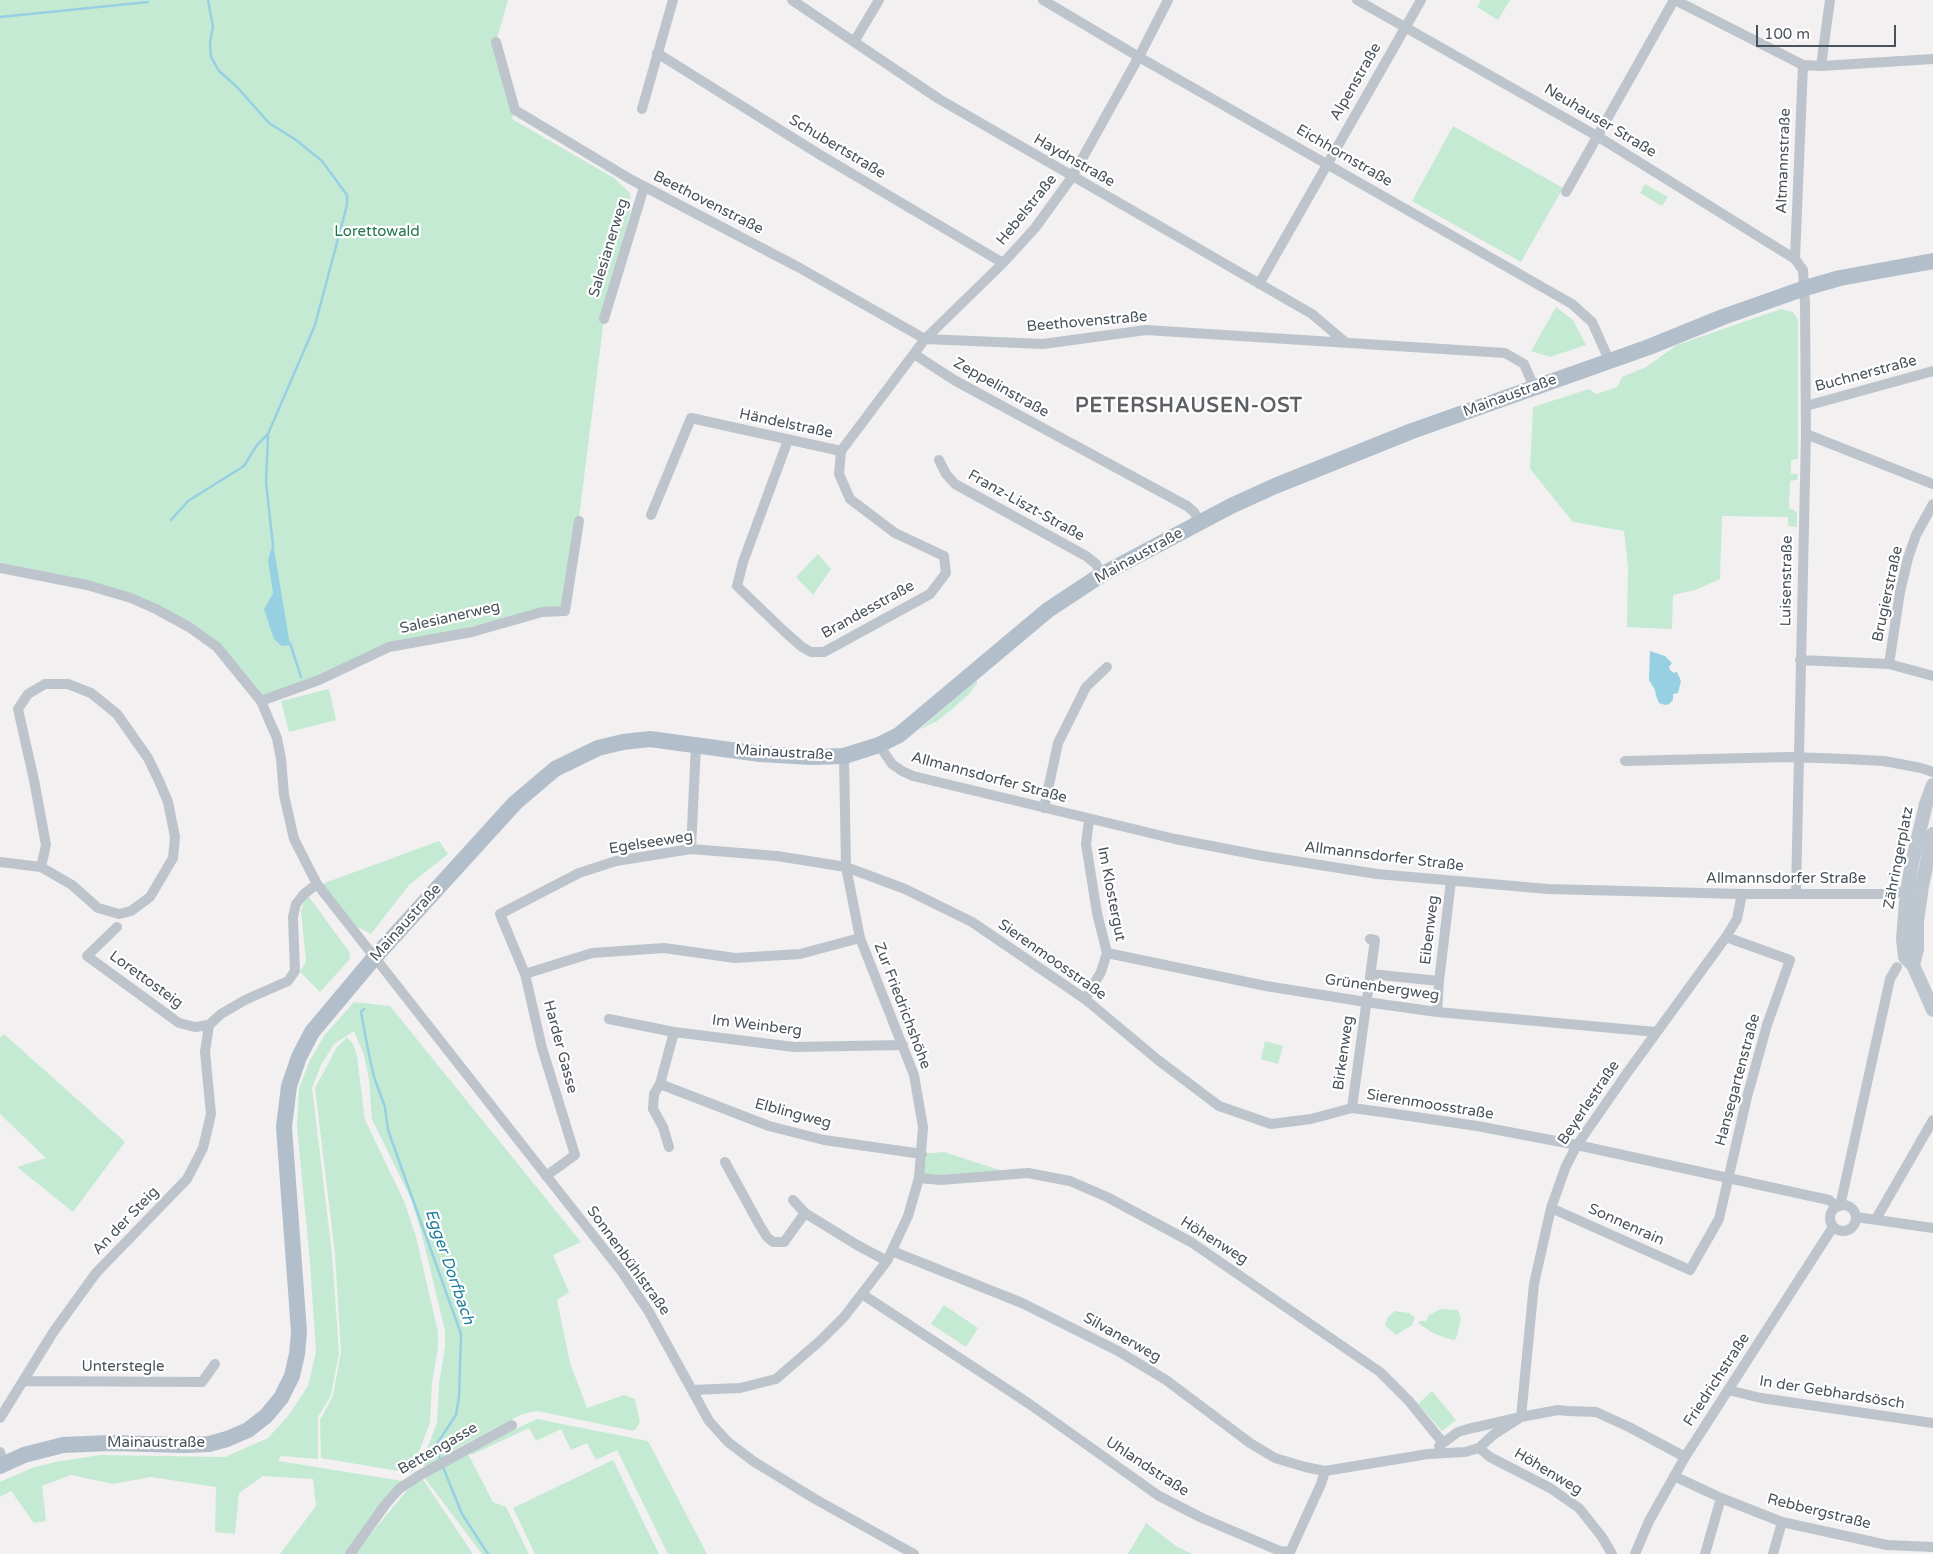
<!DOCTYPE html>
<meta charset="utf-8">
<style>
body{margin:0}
#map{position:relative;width:1933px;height:1554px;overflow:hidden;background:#f2f0f0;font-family:"Varela Round",sans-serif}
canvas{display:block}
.scale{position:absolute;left:1756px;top:25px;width:140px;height:22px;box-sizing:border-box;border:2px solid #4a535b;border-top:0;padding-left:6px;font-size:15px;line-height:18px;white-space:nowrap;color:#4a535b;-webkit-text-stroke:4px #fff;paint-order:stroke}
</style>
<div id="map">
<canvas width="1933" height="1554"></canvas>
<div class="scale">100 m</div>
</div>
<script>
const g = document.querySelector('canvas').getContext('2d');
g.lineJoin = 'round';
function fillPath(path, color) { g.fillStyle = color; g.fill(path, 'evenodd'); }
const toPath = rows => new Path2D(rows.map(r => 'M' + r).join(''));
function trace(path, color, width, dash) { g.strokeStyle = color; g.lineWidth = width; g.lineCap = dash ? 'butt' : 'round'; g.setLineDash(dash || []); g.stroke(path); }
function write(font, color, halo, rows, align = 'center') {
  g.font = font + ' "Varela Round",sans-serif'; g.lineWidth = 4.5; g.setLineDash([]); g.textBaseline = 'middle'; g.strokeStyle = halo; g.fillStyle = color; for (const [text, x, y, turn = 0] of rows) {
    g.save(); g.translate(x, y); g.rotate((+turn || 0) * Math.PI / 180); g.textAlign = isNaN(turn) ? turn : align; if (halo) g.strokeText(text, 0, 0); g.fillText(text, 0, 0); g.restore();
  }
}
fillPath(toPath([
 [0,0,508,0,496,42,515,110,512,119,614,178,630,193,631,208,604,319,576,541,565,611,389,647,261,701,217,647,131,598,0,568],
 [1481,0,1510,0,1498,20,1477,7],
 [1453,126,1563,188,1521,262,1412,201],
 [1645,184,1668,197,1662,206,1640,193],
 [1556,307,1573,320,1586,345,1550,357,1531,351],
 [1781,309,1793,312,1798,320,1798,459,1791,460,1791,474,1798,474,1797,480,1790,481,1789,508,1797,512,1797,527,1788,526,1788,517,1722,516,1720,579,1695,590,1673,595,1672,629,1627,627,1628,568,1624,531,1573,522,1530,469,1533,407,1589,389,1596,394,1617,387,1622,377,1646,367,1677,345],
 [818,554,831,569,813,595,796,577],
 [977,680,977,683,969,694,950,711,937,721,919,730],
 [329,689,336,720,289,732,281,701],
 [439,841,448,854,409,885,371,934,354,925,322,884],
 [307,894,350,953,349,960,320,992,300,972,306,961,301,911],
 [354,1002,390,1006,581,1242,553,1255,569,1292,557,1300,570,1363,587,1408,624,1395,635,1399,640,1422,634,1431,537,1411,522,1414,454,1450,448,1457,427,1468,423,1465,424,1457,437,1423,439,1384,445,1347,445,1331,422,1235,411,1199,372,1119,369,1080,364,1055,354,1031,334,1044,321,1065,312,1088,332,1254,339,1353,331,1395,318,1417,318,1459,281,1456,278,1461,403,1481,388,1494,345,1554,280,1554,316,1506,313,1479,263,1476,239,1493,235,1534,215,1532,216,1487,151,1477,113,1484,71,1475,42,1486,46,1521,34,1523,11,1491,0,1497,0,1482,32,1468,55,1462,100,1455,225,1457,268,1438,288,1416,308,1386,316,1352,310,1262,297,1127,299,1089,309,1062,324,1036],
 [4,1034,125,1142,73,1212,17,1167,46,1158,0,1114,0,1038],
 [347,1037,353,1044,357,1056,365,1120,404,1201,416,1237,438,1332,438,1347,432,1383,430,1422,418,1455,416,1467,410,1473,321,1458,320,1420,333,1396,341,1352,335,1254,315,1088,337,1047],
 [1265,1041,1283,1046,1278,1064,1261,1059],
 [944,1152,1012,1174,920,1177,922,1154],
 [944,1305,978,1328,966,1347,931,1324],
 [1441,1309,1458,1310,1461,1319,1456,1339,1453,1340,1435,1334,1419,1324,1419,1321,1426,1321,1429,1315],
 [1395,1311,1409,1313,1415,1318,1412,1325,1396,1335,1385,1325,1388,1317],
 [1432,1391,1456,1420,1442,1431,1418,1404],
 [537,1419,648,1441,707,1554,668,1554,617,1450,596,1460,587,1443,571,1450,561,1429,536,1441,529,1428,471,1455,470,1450],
 [468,1454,493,1502,506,1507,529,1554,482,1554,424,1477],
 [613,1460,659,1554,535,1554,513,1508],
 [420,1475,473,1554,354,1554],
 [1146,1523,1176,1546,1192,1554,1128,1554]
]), '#c4ead4');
fillPath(toPath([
 [273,543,290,645,282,646,274,639,264,609,273,593,268,560],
 [1650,651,1665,656,1672,663,1669,667,1670,670,1674,673,1677,672,1681,681,1678,693,1673,694,1673,700,1669,704,1665,705,1659,703,1656,696,1655,690,1649,680]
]), '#96d0e2');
trace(toPath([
 [0,17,148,2],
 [268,435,266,482,273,546],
 [171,520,188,501,244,466,257,445,268,434,315,325,347,205,347,195,322,161,296,140,269,123,237,87,219,71,211,57,210,42,213,27,208,0],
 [290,643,301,677],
 [364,1009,361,1012,368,1050,374,1077,385,1107,388,1130,461,1334,459,1397,456,1415,436,1445,441,1462],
 [443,1467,462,1514,488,1554]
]), '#96d0e2', 2.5);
trace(toPath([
 [792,0,939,99,1312,314,1345,342],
 [1043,0,1139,57,1572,304,1592,322,1609,360],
 [1357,0,1597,136,1795,259,1803,270,1805,304,1806,434,1796,893],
 [1675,0,1803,65,1821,66,1933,59],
 [496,42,515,110,630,179,798,267,925,339,1043,344,1146,330,1505,353,1524,364,1534,387],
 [854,42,879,0],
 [657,53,822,156,1003,263],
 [1821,66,1830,0],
 [642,109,673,0],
 [1566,192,1674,0],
 [1795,259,1803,65],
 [1259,284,1421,0],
 [604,319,644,187],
 [914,354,954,380,1187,506,1194,512,1200,522],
 [1806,406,1933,371],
 [1806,434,1933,484],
 [788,440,743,562,737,586,785,632,802,647,811,652,824,652,930,594,946,573,944,556,895,533,850,499,839,474,841,451],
 [841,451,925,339,1003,263,1035,228,1072,177,1142,51,1168,0],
 [939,460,946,474,955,484,1086,556,1096,564,1101,575],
 [651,515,691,418,841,451],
 [0,568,87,585,131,598,156,609,189,627,217,647,261,701,269,720,277,738,281,759,284,795,294,839,317,884,622,1272,649,1312,709,1421,728,1442,753,1461,815,1499,914,1554],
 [1800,660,1889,664,1933,676],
 [1889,664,1900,592,1908,558,1916,535,1933,504],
 [261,701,319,680,389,647,472,632,542,612,565,611,579,521],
 [879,745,892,764,902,771,913,776,1175,839,1263,856,1377,874,1548,889,1742,894,1888,894,1907,891],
 [1625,761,1790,757,1846,759,1884,761,1921,768,1933,772],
 [1044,808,1058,743,1086,687,1107,667],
 [691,849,696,745],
 [0,862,41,867,72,885,98,908,119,914,131,911,150,897,173,858,175,837,168,802,160,783,148,758,117,714,91,693,68,684,45,684,28,694,18,709,34,780,46,845,41,867],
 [117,927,87,956,179,1023,195,1027,209,1025,221,1014,245,1000,288,981,295,971,293,917,296,904,304,894,317,884],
 [1107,953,1266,986,1366,1002,1437,1012,1656,1032],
 [525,974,592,953,664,948,735,958,800,954,860,938],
 [1371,974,1439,981,1437,1012],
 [1439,981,1451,881],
 [1085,999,1101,972,1107,953,1097,913,1086,844,1089,820],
 [609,1019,674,1032,794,1047,903,1045],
 [660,1084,769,1126,824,1140,922,1154],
 [1352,1108,1375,940,1370,939],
 [669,1147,663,1127,653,1109,654,1094,660,1084,674,1032],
 [725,1162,759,1224,767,1237,773,1242,784,1242,805,1213],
 [546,1176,575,1155,542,1048,525,974,500,914,579,873,616,861,691,849,777,856,846,867,905,889,972,922,1085,999,1158,1060,1219,1106,1271,1124,1311,1119,1352,1108,1382,1112,1477,1126,1577,1145,1829,1200,1837,1207],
 [919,1178,941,1180,1028,1173,1070,1181,1107,1197,1191,1242,1380,1372,1409,1401,1443,1443],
 [793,1200,805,1213,857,1245,887,1261],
 '1830 1218a13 13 0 1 1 26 0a13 13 0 1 1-26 0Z',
 [1840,1206,1890,979,1897,967],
 [1551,1208,1690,1270,1719,1219,1747,1097,1767,1025,1790,960,1726,937],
 [1856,1217,1933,1228],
 [1876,1219,1933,1120],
 [892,1251,1022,1303,1118,1351,1166,1380,1250,1443,1275,1458,1305,1467,1325,1471,1428,1454,1465,1452,1479,1448,1493,1435,1521,1417],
 [862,1294,1028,1403,1159,1496,1202,1518,1280,1551,1290,1552,1321,1484,1325,1471],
 [23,1381,202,1382,215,1364],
 [692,1390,740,1388,776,1379,821,1340,844,1317,887,1261,908,1216,919,1178,923,1127,914,1075,860,938,846,867,844,756],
 [1728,1390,1761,1398,1933,1423],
 [1521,1417,1534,1284,1551,1208,1566,1166,1577,1145,1627,1073,1726,937,1737,919,1742,894],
 [0,1418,54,1331,96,1273,187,1179,203,1148,211,1114,205,1052,209,1025],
 [1439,1446,1458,1432,1468,1429,1521,1417,1558,1410,1568,1411,1596,1412,1629,1427,1685,1457],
 [1479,1448,1490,1457,1550,1488,1579,1508,1602,1537,1612,1554],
 [0,1452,4,1464],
 [1674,1476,1721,1498,1782,1522,1887,1545,1933,1547],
 [350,1554,385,1505,399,1489,420,1475,512,1425],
 [1635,1554,1649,1521,1685,1457,1833,1227],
 [1705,1554,1721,1498],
 [1773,1554,1782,1522]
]), '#bdc4cb', 10);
trace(toPath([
 [1933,785,1926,804,1912,863,1907,891,1903,939,1905,957,1913,965,1933,1010],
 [1913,965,1917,949,1917,922,1922,886,1933,834]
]), '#bec6cf', 14);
trace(toPath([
 [0,1466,24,1455,63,1445,111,1443,185,1445,209,1444,227,1439,248,1430,266,1416,281,1398,292,1376,297,1354,299,1332,284,1127,289,1086,299,1057,312,1032,374,958,515,803,555,769,598,748,623,742,650,739,760,754,812,757,844,756,879,745,899,735,1048,610,1101,575,1231,506,1275,486,1412,431,1649,347,1723,317,1805,288,1840,278,1933,261]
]), '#b3becb', 16);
write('15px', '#4a535b', '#fff', [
 ["Alpenstraße",1356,82,-60],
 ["Neuhauser Straße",1600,121,31],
 ["Schubertstraße",837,147,31],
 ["Eichhornstraße",1344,156,30],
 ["Haydnstraße",1074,161,30],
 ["Altmannstraße",1784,161,-88],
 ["Beethovenstraße",708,203,27],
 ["Hebelstraße",1027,210,-51],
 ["Salesianerweg",609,248,-73],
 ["Beethovenstraße",1087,322,-5],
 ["Buchnerstraße",1866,374,-15],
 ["Zeppelinstraße",1001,388,29],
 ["Mainaustraße",1510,396,-20],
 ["Händelstraße",786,424,12],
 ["Franz-Liszt-Straße",1026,506,29],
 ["Mainaustraße",1139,556,-29],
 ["Luisenstraße",1787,581,-89],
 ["Brugierstraße",1888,594,-78],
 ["Brandesstraße",868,610,-29],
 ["Salesianerweg",450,618,-13],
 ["Mainaustraße",784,753,3],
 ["Allmannsdorfer Straße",989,778,15],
 ["Egelseeweg",651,843,-9],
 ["Allmannsdorfer Straße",1384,857,7],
 ["Zähringerplatz",1899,858,-79],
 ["Allmannsdorfer Straße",1786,879],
 ["Im Klostergut",1111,894,79],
 ["Mainaustraße",406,923,-48],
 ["Eibenweg",1430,930,-83],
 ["Sierenmoosstraße",1052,960,35],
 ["Lorettosteig",146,980,36],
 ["Grünenbergweg",1382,988,8],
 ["Zur Friedrichshöhe",902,1006,69],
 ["Im Weinberg",757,1026,7],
 ["Harder Gasse",560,1047,75],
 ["Birkenweg",1344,1053,-82],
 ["Hansegartenstraße",1738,1080,-75],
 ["Beyerlestraße",1589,1103,-56],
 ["Sierenmoosstraße",1430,1105,9],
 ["Elblingweg",793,1114,15],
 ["An der Steig",126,1221,-46],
 ["Sonnenrain",1626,1225,24],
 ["Höhenweg",1214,1241,32],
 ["Sonnenbühlstraße",628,1261,54],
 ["Silvanerweg",1122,1338,29],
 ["Unterstegle",123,1367],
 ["Friedrichstraße",1717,1380,-57],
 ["In der Gebhardsösch",1832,1393,9],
 ["Mainaustraße",156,1443],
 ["Bettengasse",438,1449,-30],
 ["Uhlandstraße",1147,1467,33],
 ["Höhenweg",1548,1472,31],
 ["Rebbergstraße",1819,1512,14]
]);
write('15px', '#23754e', '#fff', [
 ["Lorettowald",377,232]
]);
write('italic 16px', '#1e7d9b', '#fff', [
 ["Egger Dorfbach",449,1267,71]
]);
g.letterSpacing = '1px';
write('bold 20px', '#5d6064', '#fff', [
 ["PETERSHAUSEN-OST",1189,407]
]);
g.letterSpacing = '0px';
</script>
